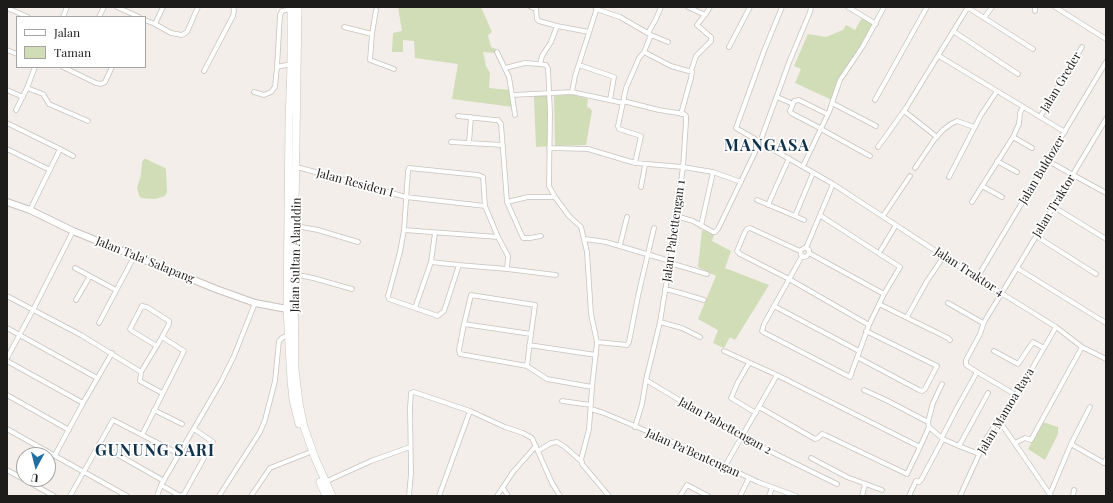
<!DOCTYPE html>
<style>
body{margin:0}
#map{position:relative;width:1113px;height:503px;overflow:hidden;background:#f3eee9;font-family:"Playfair Display",serif}
canvas{display:block}
.frame{position:absolute;inset:0;border:8px solid #1e1c1a;pointer-events:none}
.legend{position:absolute;left:16px;top:16px;width:130px;height:52px;box-sizing:border-box;background:#fff;border:1px solid #a5a4a3;margin:0;padding:5px 7px;list-style:none;font-size:12px;color:#1e1c1a}
.legend li{display:flex;align-items:center;gap:8px;height:20px}
.legend b{width:20px;border:1px solid #a5a4a3}
.north{position:absolute;left:16px;top:447px;width:40px;height:40px;box-sizing:border-box;background:#fff;border:1px solid #a5a4a3;border-radius:50%;rotate:187deg;font-size:11px;font-weight:700;line-height:16px;text-align:center;color:#1e1c1a}
.north::after{content:'';display:block;margin:auto;width:14px;height:18px;background:#226ea1;clip-path:polygon(50% 0,100% 100%,50% 72%,0 100%)}
</style>
<div id="map">
<canvas width="1113" height="503"></canvas>
<div class="frame"></div>
<ul class="legend">
<li><b style="height:5px;background:#fff"></b>Jalan</li>
<li><b style="height:11px;background:#d0ddb7"></b>Taman</li>
</ul>
<div class="north">U</div>
</div>
<script>
const g = document.querySelector('canvas').getContext('2d');
g.lineJoin = 'round';
function fillPath(path, color) { g.fillStyle = color; g.fill(path, 'evenodd'); }
const toPath = rows => new Path2D(rows.map(r => 'M' + r).join(''));
function trace(path, color, width, dash) { g.strokeStyle = color; g.lineWidth = width; g.lineCap = dash ? 'butt' : 'round'; g.setLineDash(dash || []); g.stroke(path); }
function write(font, color, halo, rows, align = 'center') {
  g.font = font + ' "Playfair Display",serif'; g.lineWidth = 3.5; g.setLineDash([]); g.textBaseline = 'middle'; g.strokeStyle = halo; g.fillStyle = color; for (const [text, x, y, turn = 0] of rows) {
    g.save(); g.translate(x, y); g.rotate((+turn || 0) * Math.PI / 180); g.textAlign = isNaN(turn) ? turn : align; if (halo) g.strokeText(text, 0, 0); g.fillText(text, 0, 0); g.restore();
  }
}
fillPath(toPath([
 [398,7,481,7,492,32,488,35,491,47,496,49,495,53,483,52,486,66,490,73,489,88,510,90,513,107,452,99,458,64,415,58,414,41,403,40,403,52,392,52,393,33,402,31],
 [863,16,875,23,852,60,838,79,837,92,832,100,795,83,801,69,794,66,808,34,826,37,838,32,843,30,846,25,855,30],
 [571,94,588,99,587,107,590,108,592,111,586,145,555,146,554,96],
 [534,96,550,96,552,146,536,147],
 [144,159,146,159,165,168,166,170,167,192,165,196,155,199,141,198,139,195,137,188,141,175,142,162],
 [702,230,714,235,712,241,731,251,725,268,769,285,735,340,730,337,724,348,713,343,718,330,698,319,716,276,698,267],
 [1043,422,1058,427,1058,434,1045,460,1028,449]
]), '#d0ddb7');
const minor = toPath([
 [117,7,139,17],
 [531,7,536,9,537,19,539,21,557,26],
 [688,7,705,15,710,7],
 [811,7,810,12,790,60,760,142,833,184,977,278,1056,327,1082,347,1106,359],
 [848,7,876,24],
 [967,7,1033,49],
 [1055,7,1106,39],
 [7,8,28,17],
 [596,9,620,17,651,35,644,52,639,58,626,88,618,126,619,129,641,136,635,163],
 [376,10,372,34,370,60,394,69],
 [1035,11,1035,7],
 [63,17,67,7],
 [99,17,104,7],
 [984,18,992,7],
 [145,20,155,24,163,7],
 [155,24,171,33,182,35,187,32,198,7],
 [344,27,372,34],
 [953,31,1018,74],
 [589,32,557,26,551,42,542,56,540,64,546,65,548,68,550,113,549,186,555,197,569,216,581,227,587,252,591,314,597,342,592,387,589,429,581,460,582,464,609,496],
 [648,33,656,19,661,7],
 [651,35,668,42],
 [729,47,750,7],
 [7,50,17,54],
 [497,52,509,77,512,95,572,92,623,103],
 [644,52,671,66,692,72,691,78,681,114],
 [939,56,1065,132],
 [579,65,614,77,610,100],
 [63,67,96,83,101,84,105,82,112,67],
 [277,67,280,15,282,11,291,9],
 [505,68,525,63,540,64],
 [204,71,233,16,234,10,233,7],
 [691,71,696,56,711,41,711,37,697,25,705,15],
 [27,88,43,94,49,104,88,121],
 [7,90,23,97],
 [254,92,264,95,271,92,275,87,277,67,291,64],
 [572,92,575,76,597,8],
 [512,95,515,115],
 [777,97,793,104],
 [875,100,927,7],
 [623,101,659,110,684,114,686,116,686,122,683,167,713,172,741,182],
 [832,103,876,126],
 [16,110,27,88,35,67],
 [904,111,937,137],
 [458,116,495,120,498,120,501,124,507,202,523,238,530,238,541,236],
 [1040,117,1082,47],
 [7,123,60,149,30,210],
 [820,128,791,113,790,111,794,101,799,100,827,114],
 [821,129,870,156],
 [1013,137,1032,148],
 [451,142,503,145],
 [469,143,471,117],
 [878,147,906,108,968,7],
 [549,148,588,149,635,163,683,167,670,261,660,322,646,380,642,404,635,427],
 [7,149,50,170],
 [60,149,73,156],
 [997,161,1017,172],
 [1048,161,1106,193],
 [803,166,829,112,840,80,863,46,884,7],
 [297,167,406,197,485,206],
 [915,168,934,140,943,130,951,124,957,121,974,127],
 [949,177,981,115,997,91],
 [982,186,1002,197],
 [641,187,645,165],
 [757,200,795,216,813,173],
 [507,202,528,197,555,197],
 [972,202,1013,137,1019,124,1020,113,1023,107],
 [768,205,789,158],
 [1054,207,1106,239],
 [676,216,693,221,713,232,715,232,718,229,760,142,736,128,764,51,782,7],
 [795,216,804,220],
 [883,216,910,176],
 [296,226,318,230,358,242],
 [701,226,713,172],
 [404,230,498,237],
 [1036,236,1096,274],
 [585,239,606,242,670,261],
 [620,245,627,217],
 [806,248,833,184],
 [881,250,896,225],
 [800,251,750,228,747,229,745,232,737,251,740,254,789,279,869,325],
 [809,253,807,256,804,257,801,255,800,251,804,248,806,248,809,250,809,253,884,294],
 [802,256,764,324,762,331,763,332,850,377,869,325,884,294,900,267,821,216],
 [431,262,459,265,444,311,438,316,415,308,431,262,435,233],
 [670,263,707,274],
 [75,268,116,290],
 [1017,268,1106,323],
 [507,269,556,275],
 [294,274,313,278,352,289],
 [977,278,1106,62],
 [665,289,677,292,704,300],
 [7,296,81,335,141,372],
 [76,300,90,276],
 [948,303,983,323],
 [879,304,948,338,950,340],
 [774,306,859,351],
 [415,308,389,299,388,296,400,252,404,230,408,171,409,168,478,175,483,177,485,206,498,237,508,256,507,269,459,265],
 [907,317,927,281,944,256],
 [660,322,682,328,700,337],
 [99,323,135,255],
 [464,324,531,334,527,366,460,354,459,350,464,324,471,295,535,305,531,334],
 [7,328,97,378],
 [597,342,627,345,629,342,638,296,654,228],
 [529,345,596,355],
 [157,346,132,331,130,329,142,306,147,307,169,321,169,324,162,337,141,372,140,381,162,393],
 [724,351,777,375],
 [994,351,1018,364,1033,342,1044,348],
 [857,357,919,390,922,391,925,389,937,366,866,331],
 [7,358,33,310,73,231],
 [7,361,83,403,55,455],
 [749,363,738,382,731,398,756,413],
 [527,366,547,379,592,387],
 [646,380,741,437,837,484],
 [864,390,886,400,928,422,929,427,943,439,959,446,979,454],
 [7,395,69,430],
 [1016,395,977,372,966,365,966,360,980,334,984,322,1017,268,1106,119],
 [562,401,591,405],
 [83,403,112,353],
 [759,407,815,439,818,438,822,434,825,435,907,474,920,447],
 [591,409,604,413,675,443,758,482,796,496],
 [154,410,182,424],
 [998,419,1051,496],
 [928,422,933,403,942,384],
 [7,429,127,496],
 [142,435,184,351,162,337],
 [942,437,958,406,977,372],
 [1015,443,1025,438,1031,440,1082,347],
 [99,444,164,481],
 [1071,444,1104,463,1106,459],
 [959,446,988,393],
 [538,451,551,443,557,442,565,447,582,462],
 [811,458,847,477,882,490],
 [725,466,777,375,920,447,929,427],
 [7,470,54,496],
 [325,482,371,461,410,447],
 [161,485,180,496],
 [503,488,508,496],
 [1050,494,1071,444,1090,407],
 [70,496,113,420,179,454],
 [157,496,161,485,221,382,234,356,255,303],
 [180,496,184,494,213,442,194,429],
 [219,496,260,432,265,420,275,381,279,341,282,338,288,335],
 [251,496,270,468,308,453],
 [409,496,411,473,410,408,411,393,414,392,470,411,505,427,523,433,532,438,552,483,560,496],
 [439,496,470,411],
 [497,496,513,472,536,446],
 [680,496,687,485,708,496],
 [740,496,749,478],
 [769,496,772,488],
 [862,496,865,484],
 [909,496,916,481,919,482,921,480,943,439],
 [960,496,986,439,1004,411,1022,386,1056,327],
 [1073,496,1074,490]
]);
const secondary = toPath([
 [7,202,30,210,73,231,216,289,255,303,287,309]
]);
const trunk = toPath([
 [291,7,291,64,289,123,287,309,291,380,293,400,299,424],
 [298,7,294,274,295,369,299,403,304,427,315,458,332,496],
 [320,482,326,496]
]);
trace(minor, '#c7c2bd', 5.5);
trace(secondary, '#c7c2bd', 8);
trace(trunk, '#c7c2bd', 8);
trace(minor, '#fff', 4);
trace(secondary, '#fff', 6);
trace(trunk, '#fff', 7);
write('12px', '#1e1c1a', '#fff', [
 ["Jalan Greder",1061,82,-59],
 ["Jalan Buldozer",1042,170,-59],
 ["Jalan Residen I",355,183,15],
 ["Jalan Traktor",1054,206,-59],
 ["Jalan Pabettengan 1",674,231,-82],
 ["Jalan Sultan Alauddin",296,255,-89],
 ["Jalan Tala' Salapang",145,260,22],
 ["Jalan Traktor 4",969,272,33],
 ["Jalan Mamoa Raya",1006,411,-59],
 ["Jalan Pabettengan 2",725,426,29],
 ["Jalan Pa'Bentengan",693,453,24]
]);
g.letterSpacing = '1px';
write('bold 16px', '#10334c', '#fff', [
 ["MANGASA",767,146],
 ["GUNUNG SARI",155,451]
]);
g.letterSpacing = '0px';
</script>
